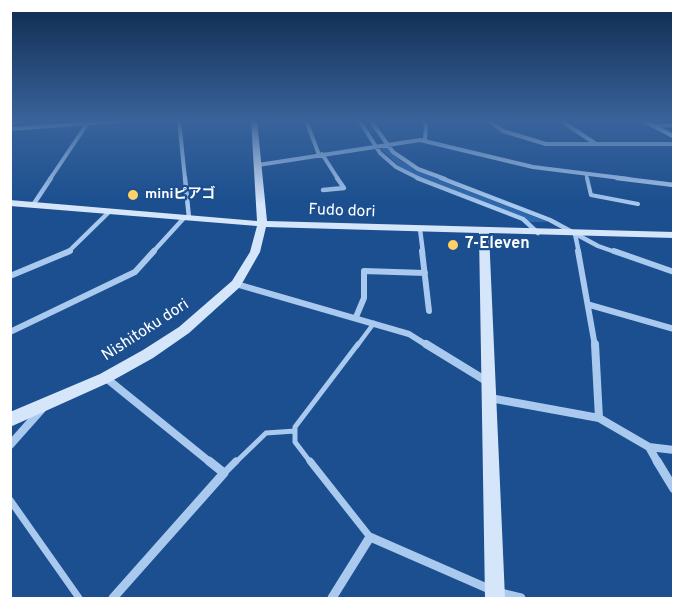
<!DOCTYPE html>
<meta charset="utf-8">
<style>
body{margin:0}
#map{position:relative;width:684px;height:609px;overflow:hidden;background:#1b4f8f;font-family:Overpass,sans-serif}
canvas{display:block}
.frame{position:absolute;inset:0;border:12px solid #fff;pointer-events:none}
</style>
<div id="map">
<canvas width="684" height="609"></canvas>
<div class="frame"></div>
</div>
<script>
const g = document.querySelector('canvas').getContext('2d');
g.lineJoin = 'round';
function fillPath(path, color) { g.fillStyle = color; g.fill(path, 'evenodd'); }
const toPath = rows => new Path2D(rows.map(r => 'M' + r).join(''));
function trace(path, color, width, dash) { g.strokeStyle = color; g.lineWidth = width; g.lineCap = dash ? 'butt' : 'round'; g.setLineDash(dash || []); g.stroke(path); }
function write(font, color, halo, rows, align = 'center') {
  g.font = font + ' Overpass,"Noto Sans JP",sans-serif'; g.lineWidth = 4.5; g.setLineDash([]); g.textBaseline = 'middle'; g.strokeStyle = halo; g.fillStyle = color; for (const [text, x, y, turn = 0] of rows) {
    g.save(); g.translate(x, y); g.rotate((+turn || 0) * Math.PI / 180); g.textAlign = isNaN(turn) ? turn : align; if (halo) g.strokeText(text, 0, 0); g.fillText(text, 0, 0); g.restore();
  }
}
fillPath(toPath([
 [380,148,387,148,398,159,417,171,548,222,531,222,423,179,399,166]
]), '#2e69ad');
trace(toPath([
 [586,174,587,179]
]), '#a9c9ee', 3);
trace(toPath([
 [587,178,591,195,638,204]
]), '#a9c9ee', 4);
trace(toPath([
 [357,346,374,323]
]), '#a9c9ee', 4.5);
trace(toPath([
 [235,463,266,433,295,431],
 [311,463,295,442,295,427,358,344]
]), '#a9c9ee', 5);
trace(toPath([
 [310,461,370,537],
 [224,473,236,461],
 [10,500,79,598]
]), '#a9c9ee', 7);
trace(toPath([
 [179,120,185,179],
 [306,120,319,155],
 [359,120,380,153,396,167,420,179],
 [370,120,393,152,418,169,445,179],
 [423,120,426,125,425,140],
 [488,120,503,131,546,144,674,144],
 [560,120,596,144],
 [10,124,20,120],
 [653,126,674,125],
 [10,129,133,120],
 [322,154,338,179],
 [258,165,420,140,533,167,629,179],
 [50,179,87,124]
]), '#a9c9ee', 4);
trace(toPath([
 [185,178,189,218],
 [417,178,523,219,538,233],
 [441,178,550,220,598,246,618,253],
 [617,178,674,185],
 [323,190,344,188,337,178],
 [33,205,51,178],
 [420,229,423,253],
 [575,234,579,253],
 [67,253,109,212],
 [152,253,184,218]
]), '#a9c9ee', 4.5);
trace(toPath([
 [422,251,429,311],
 [578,251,595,346],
 [614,251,674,272],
 [10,276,70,251],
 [236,284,409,334,428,346],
 [590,305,674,329],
 [356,317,364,298,364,271,425,273],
 [10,332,135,272,154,251]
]), '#a9c9ee', 6);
trace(toPath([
 [426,344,488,382],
 [595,344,599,418],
 [106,378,211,463],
 [490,398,599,418,649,447,658,463],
 [10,445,42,409],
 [649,447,674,450]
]), '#a9c9ee', 8);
trace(toPath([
 [657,461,674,489],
 [113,598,224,473,209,461],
 [332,598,370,537,496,592,521,598]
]), '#a9c9ee', 9);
fillPath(toPath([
 [251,120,257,120,267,221,674,232,674,238,489,233,505,598,485,598,479,233,266,227,260,252,240,287,189,333,153,358,110,382,10,427,10,412,100,374,143,350,179,327,232,281,250,252,257,226,10,206,10,200,257,221,251,120],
 [638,120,646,120,674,134,674,139,638,120]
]), '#d6e6fa');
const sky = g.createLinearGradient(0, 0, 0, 205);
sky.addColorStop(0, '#0f2b4f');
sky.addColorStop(0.59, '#39639b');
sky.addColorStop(1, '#39639b00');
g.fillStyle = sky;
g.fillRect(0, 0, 684, 205);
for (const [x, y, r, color] of [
 [133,195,6,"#ffd166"],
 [453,245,6,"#ffd166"]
]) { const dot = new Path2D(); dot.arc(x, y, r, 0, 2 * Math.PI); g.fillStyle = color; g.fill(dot); trace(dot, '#1b4f8f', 2); }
write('bold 14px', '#fff', '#1b4f8f', [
 ["miniピアゴ",145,195]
], 'left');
write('16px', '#fff', '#1b4f8f', [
 ["Fudo dori",342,212,2],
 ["Nishitoku dori",146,331,-33]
]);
write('bold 16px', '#fff', '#1b4f8f', [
 ["7-Eleven",465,245]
], 'left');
</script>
